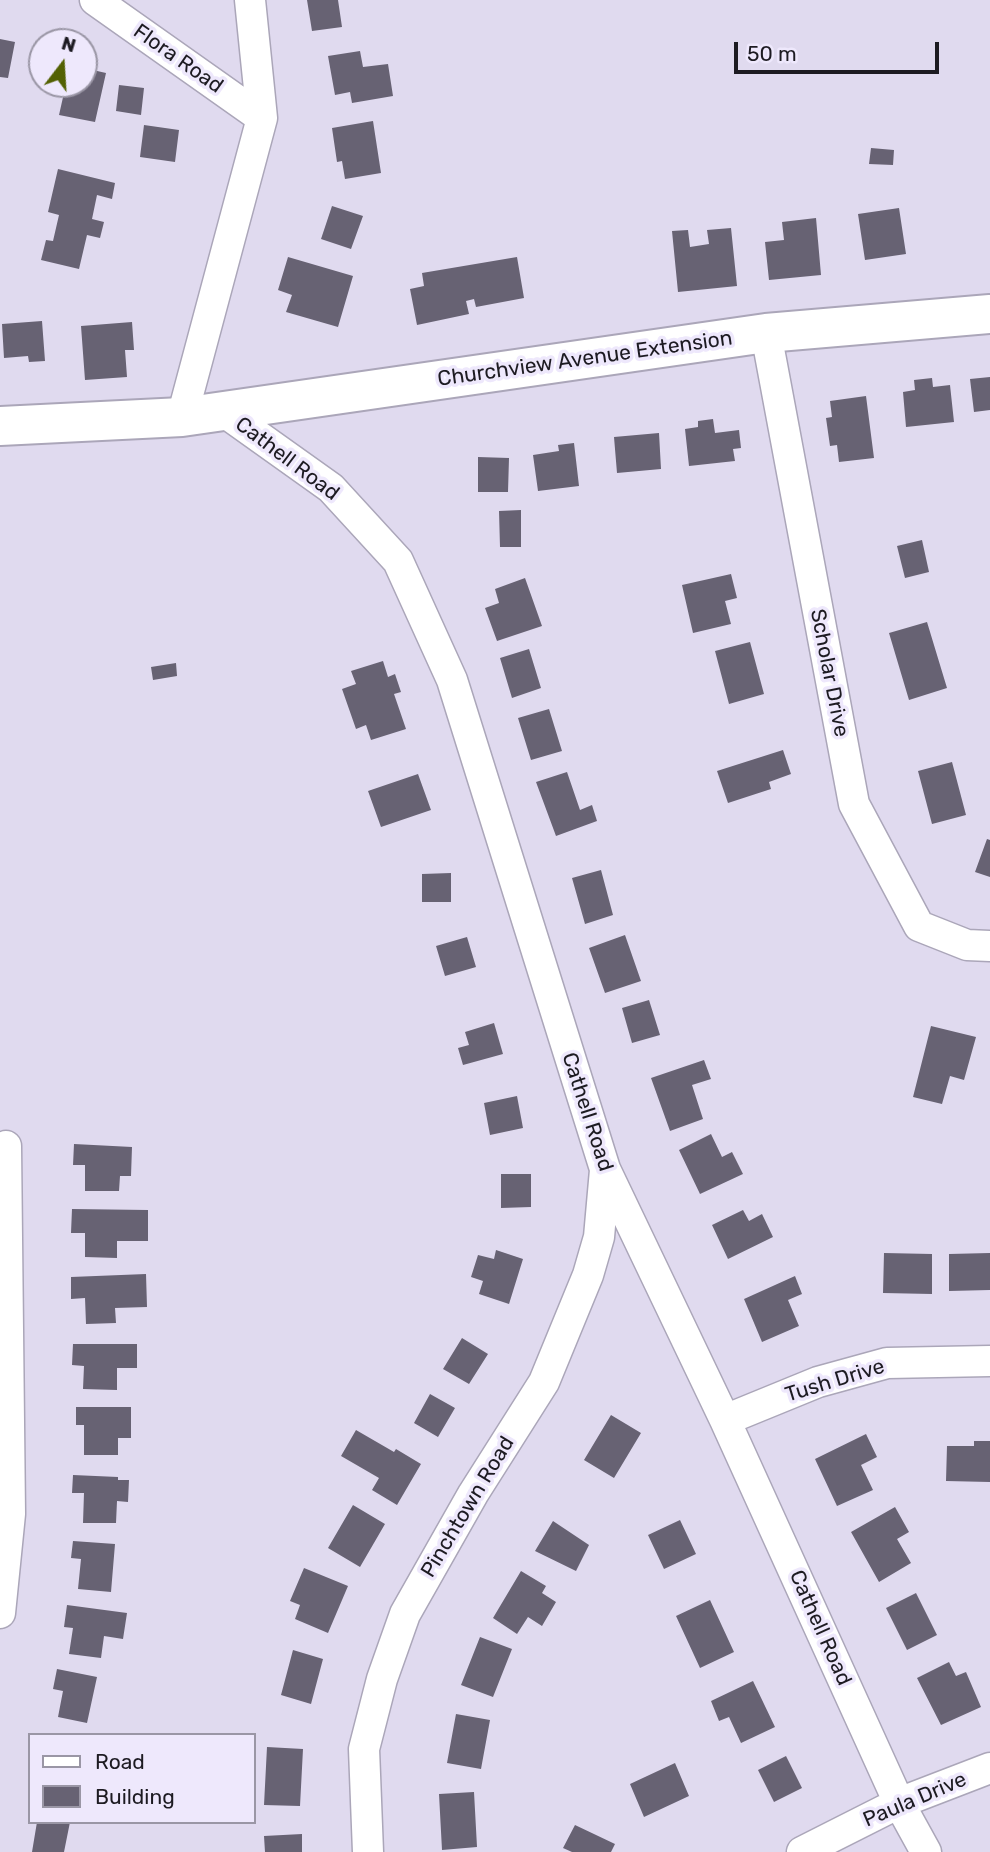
<!DOCTYPE html>
<style>
body{margin:0}
#map{position:relative;width:990px;height:1852px;overflow:hidden;background:#e0daef;font-family:Rubik,sans-serif}
canvas{display:block}
.legend{position:absolute;left:28px;top:1733px;width:228px;height:91px;box-sizing:border-box;background:#eee8fc;border:2px solid #9a96a5;margin:0;padding:9px 12px;list-style:none;font-size:21px;color:#1d1b22}
.legend li{display:flex;align-items:center;gap:14px;height:35px}
.legend b{width:35px;border:2px solid #9a96a5}
.north{position:absolute;left:28px;top:28px;width:70px;height:70px;box-sizing:border-box;background:#eee8fc;border:2px solid #9a96a5;border-radius:50%;rotate:17deg;font-size:19px;font-weight:700;line-height:28px;text-align:center;color:#1d1b22}
.north::after{content:'';display:block;margin:auto;width:24px;height:32px;background:#536103;clip-path:polygon(50% 0,100% 100%,50% 72%,0 100%)}
.scale{position:absolute;left:734px;top:42px;width:205px;height:32px;box-sizing:border-box;border:4px solid #1d1b22;border-top:0;padding-left:9px;font-size:21px;line-height:24px;white-space:nowrap;color:#1d1b22;-webkit-text-stroke:5px #eee8fc;paint-order:stroke}
</style>
<div id="map">
<canvas width="990" height="1852"></canvas>
<ul class="legend">
<li><b style="height:9px;background:#fff"></b>Road</li>
<li><b style="height:19px;background:#676273"></b>Building</li>
</ul>
<div class="north">N</div>
<div class="scale">50 m</div>
</div>
<script>
const g = document.querySelector('canvas').getContext('2d');
g.lineJoin = 'round';
function fillPath(path, color) { g.fillStyle = color; g.fill(path, 'evenodd'); }
const toPath = rows => new Path2D(rows.map(r => 'M' + r).join(''));
function trace(path, color, width, dash) { g.strokeStyle = color; g.lineWidth = width; g.lineCap = dash ? 'butt' : 'round'; g.setLineDash(dash || []); g.stroke(path); }
function write(font, color, halo, rows, align = 'center') {
  g.font = font + ' Rubik,sans-serif'; g.lineWidth = 7; g.setLineDash([]); g.textBaseline = 'middle'; g.strokeStyle = halo; g.fillStyle = color; for (const [text, x, y, turn = 0] of rows) {
    g.save(); g.translate(x, y); g.rotate((+turn || 0) * Math.PI / 180); g.textAlign = isNaN(turn) ? turn : align; if (halo) g.strokeText(text, 0, 0); g.fillText(text, 0, 0); g.restore();
  }
}
fillPath(toPath([
 [307,0,338,0,342,27,312,31],
 [0,39,15,42,8,78,0,77],
 [360,51,363,67,388,64,393,96,352,103,350,92,335,95,328,56],
 [84,68,106,73,95,122,59,115,66,84,84,84],
 [119,85,144,88,141,115,116,111],
 [373,121,381,173,345,179,342,161,337,162,332,128],
 [144,125,179,130,175,162,140,157],
 [871,148,894,150,893,165,869,164],
 [58,169,115,183,112,199,97,195,92,219,104,222,100,238,87,235,79,269,41,260,46,240,53,241,59,215,48,212],
 [332,206,363,216,351,249,321,239],
 [899,208,906,254,865,260,858,214],
 [816,218,821,275,769,280,765,242,784,240,782,222],
 [731,228,737,286,678,292,672,231,688,230,690,247,709,244,707,230],
 [288,257,353,276,338,327,286,312,292,295,278,290],
 [517,257,524,298,476,307,474,299,466,301,469,314,417,325,410,289,424,286,422,273],
 [42,321,45,361,29,362,28,356,4,358,2,324],
 [132,322,134,350,125,350,127,377,85,380,81,326],
 [990,377,990,410,974,412,970,379],
 [932,378,933,387,950,385,954,422,906,427,903,392,915,390,914,380],
 [866,396,874,458,839,462,837,445,830,446,826,418,832,417,830,401],
 [713,419,715,433,739,430,741,448,733,449,735,461,689,466,685,429,698,427,698,421],
 [659,433,661,469,617,473,614,437],
 [574,443,579,486,538,491,533,455,559,451,558,445],
 [478,457,509,458,508,492,478,492],
 [521,510,521,547,500,547,499,511],
 [922,540,929,572,905,578,897,546],
 [731,574,737,598,725,601,731,624,693,633,682,585],
 [525,578,542,626,497,641,485,608,499,603,495,589],
 [927,622,947,688,909,700,889,633],
 [750,642,764,694,729,704,715,651],
 [529,649,541,688,512,698,500,658],
 [383,661,388,677,395,674,401,692,394,694,406,729,371,740,366,725,356,729,342,689,356,684,351,671],
 [176,663,177,676,153,680,151,667],
 [549,709,562,751,531,760,518,718],
 [783,750,791,774,769,782,771,789,728,803,717,771],
 [952,762,966,815,932,824,918,771],
 [567,772,580,810,592,805,597,821,556,836,536,782],
 [418,774,431,810,381,827,368,791],
 [987,839,990,840,990,877,975,872],
 [601,870,613,915,585,924,572,878],
 [451,873,451,902,422,902,422,874],
 [625,935,641,981,605,993,589,948],
 [467,937,476,967,445,976,436,946],
 [649,1000,660,1035,632,1043,622,1008],
 [494,1023,503,1054,463,1065,458,1048,469,1045,465,1032],
 [931,1026,976,1037,964,1080,950,1076,942,1104,913,1097],
 [704,1060,711,1079,692,1085,703,1119,670,1131,651,1078],
 [517,1096,523,1128,490,1135,484,1103],
 [711,1134,722,1157,732,1152,743,1174,700,1194,679,1150],
 [74,1144,132,1147,131,1176,120,1176,119,1191,85,1191,85,1165,73,1165],
 [501,1174,531,1174,531,1207,501,1208],
 [72,1209,148,1210,148,1241,117,1241,117,1258,85,1257,85,1233,71,1233],
 [743,1210,749,1221,762,1214,773,1237,728,1259,712,1225],
 [496,1250,523,1259,509,1304,479,1294,483,1281,471,1277,478,1255,494,1259],
 [884,1253,932,1254,932,1294,883,1293],
 [990,1253,990,1290,949,1291,949,1254],
 [146,1274,147,1307,115,1308,116,1323,86,1324,85,1298,71,1299,71,1277],
 [795,1276,802,1294,788,1300,799,1326,762,1342,744,1299],
 [462,1338,488,1354,469,1384,443,1369],
 [73,1344,137,1344,137,1368,117,1368,117,1390,83,1389,84,1366,72,1365],
 [430,1394,455,1408,438,1437,414,1423],
 [76,1407,131,1407,131,1438,118,1438,118,1455,84,1455,84,1425,76,1425],
 [611,1415,641,1433,614,1478,584,1460],
 [356,1430,394,1452,396,1449,421,1464,397,1505,372,1490,379,1478,341,1456],
 [866,1434,877,1457,861,1465,873,1490,837,1506,815,1459],
 [974,1441,990,1441,990,1482,946,1481,947,1446,974,1446],
 [73,1475,118,1477,118,1480,129,1480,128,1502,117,1501,116,1523,83,1523,84,1493,72,1493],
 [353,1505,385,1524,360,1567,328,1548],
 [895,1507,909,1532,897,1539,911,1563,879,1582,851,1532],
 [680,1520,696,1554,664,1569,648,1535],
 [553,1521,589,1545,576,1571,535,1551],
 [73,1541,115,1544,111,1592,78,1589,81,1559,71,1558],
 [304,1568,348,1586,328,1633,295,1619,300,1605,290,1601],
 [521,1571,546,1586,542,1593,556,1602,542,1626,528,1617,517,1634,493,1618],
 [916,1593,937,1635,907,1650,886,1608],
 [710,1600,734,1652,700,1668,676,1616],
 [67,1605,127,1613,123,1639,104,1636,101,1658,69,1654,73,1628,64,1627],
 [480,1637,512,1649,493,1697,461,1685],
 [293,1650,323,1659,311,1704,281,1695],
 [949,1662,956,1676,966,1672,981,1707,941,1725,917,1678],
 [57,1669,97,1677,87,1723,58,1717,63,1691,53,1689],
 [753,1681,775,1727,741,1743,729,1717,719,1721,711,1701],
 [456,1714,490,1720,481,1769,447,1763],
 [267,1747,303,1749,300,1806,264,1805],
 [786,1756,802,1788,774,1802,758,1770],
 [675,1763,689,1796,644,1817,630,1784],
 [474,1792,477,1847,442,1850,439,1794],
 [37,1822,70,1822,64,1852,32,1852],
 [575,1825,615,1844,611,1852,572,1852,563,1848],
 [302,1834,302,1852,265,1852,264,1836]
]), '#676273');
const street = toPath([
 [95,0,262,118],
 [766,333,854,804,919,926,967,945,990,946],
 [223,411,331,488,398,561,452,680,605,1169,725,1420,899,1803,926,1852],
 [182,417,262,118,250,0],
 [725,1420,818,1382,887,1363,990,1361],
 [0,1613,10,1514,6,1146],
 [368,1852,364,1749,382,1679,405,1614,473,1494,544,1382,588,1275,599,1237,605,1170],
 [802,1852,899,1803,990,1768]
]);
const secondary = toPath([
 [0,426,182,417,766,333,990,314]
]);
trace(street, '#aba6b9', 33);
trace(secondary, '#aba6b9', 42);
trace(street, '#fff', 30);
trace(secondary, '#fff', 38);
write('21px', '#1d1b22', '#eee8fc', [
 ["Flora Road",178,59,35],
 ["Churchview Avenue Extension",585,359,-8],
 ["Cathell Road",287,459,37],
 ["Scholar Drive",829,673,79],
 ["Cathell Road",587,1112,72],
 ["Tush Drive",835,1381,-17],
 ["Pinchtown Road",468,1507,-59],
 ["Cathell Road",820,1628,66],
 ["Paula Drive",915,1800,-23]
]);
</script>
